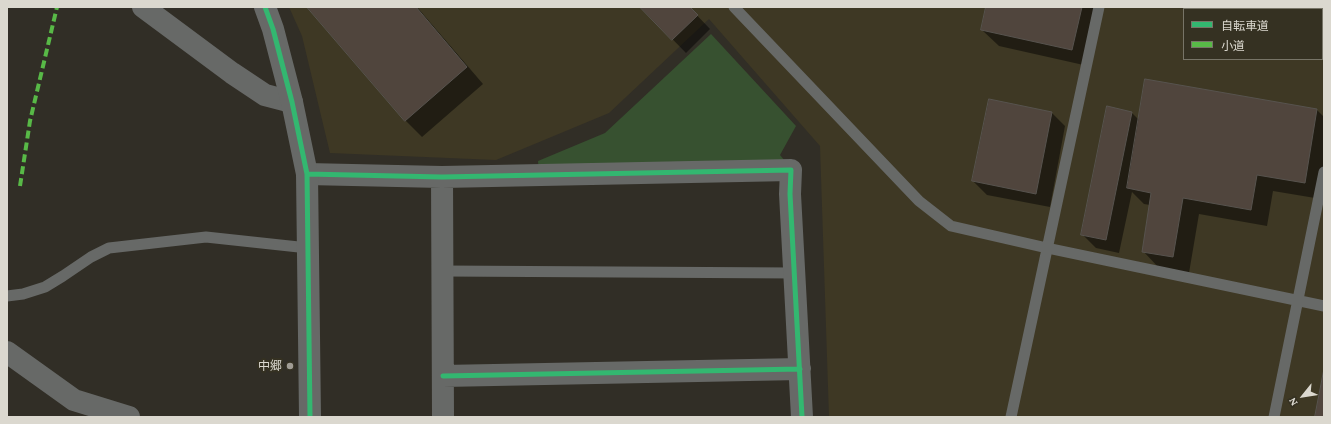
<!DOCTYPE html>
<html>
<head>
<meta charset="utf-8">
<style>
  body { margin:0 }
  #map { position:relative; width:1331px; height:424px; overflow:hidden; background:#312e26; font-family:"Crimson Pro","Noto Sans JP",serif }
  canvas { display:block }
  .frame { position:absolute; inset:0; border:8px solid #dbd8cf; pointer-events:none }
  .legend { position:absolute; left:1183px; top:8px; width:140px; height:52px; box-sizing:border-box; background:#353122; border:1px solid #777467; margin:0; padding:5px 7px; list-style:none; font-size:12px; color:#dbd8cf }
  .legend li { display:flex; align-items:center; gap:8px; height:20px }
  .legend b { width:20px; border:1px solid #777467 }
  .north { position:absolute; left:1283px; top:376px; width:40px; height:40px; -webkit-text-stroke:3px #353122; paint-order:stroke; rotate:240deg; font-size:11px; font-weight:700; line-height:16px; text-align:center; color:#dbd8cf }
  .north::after { content:''; display:block; margin:auto; width:14px; height:18px; background:#dbd8cf; clip-path:polygon(50% 0,100% 100%,50% 72%,0 100%) }
</style>
</head>
<body>
<div id="map">
<canvas width="1331" height="424"></canvas>
<div class="frame"></div>
<ul class="legend">
<li><b style="height:5px;background:#33b770"></b>自転車道</li>
<li><b style="height:5px;background:#58b947"></b>小道</li>
</ul>
<div class="north">N</div>
</div>
<script>
const g = document.querySelector('canvas').getContext('2d');
g.lineJoin = 'round';
function fillPath(path, color) {
  g.fillStyle = color;
  g.fill(path, 'evenodd');
}
function trace(path, color, width, dash) {
  g.strokeStyle = color;
  g.lineWidth = width;
  g.lineCap = dash ? 'butt' : 'round';
  g.setLineDash(dash || []);
  g.stroke(path);
}
function label(font, color, halo, rows, align = 'center') {
  g.font = font + ' "Crimson Pro","Noto Sans JP",serif';
  g.lineWidth = 4;
  g.setLineDash([]);
  g.textBaseline = 'middle';
  g.strokeStyle = halo;
  g.fillStyle = color;
  for (const [text, x, y, turn = 0] of rows) {
    g.save();
    g.translate(x, y);
    g.rotate((+turn || 0) * Math.PI / 180);
    g.textAlign = isNaN(turn) ? turn : align;
    if (halo) g.strokeText(text, 0, 0);
    g.fillText(text, 0, 0);
    g.restore();
  }
}
const built = new Path2D(`
  M289,7H1324V417H829L820,146L709,19L609,113L496,160L330,153L302,36ZM1184,9H1322V59H1184Z`);
const green = new Path2D(`
  M711,34L796,126L780,155L790,167L539,173L538,161L605,133Z`);
const shadow = new Path2D(`
  M308,7H417L483,84L422,137L406,121Z
  M641,7H689L710,29L686,53Z
  M987,7H1101L1088,66L999,46L982,30Z
  M1279,7H1324V51H1322V9H1279Z
  M989,100L1052,113L1065,126L1050,207L987,195L973,181Z
  M1317,110L1324,117V180L1321,199L1273,191L1267,226L1199,214L1189,273L1159,268L1143,251L1150,205L1144,204L1132,192L1119,253L1096,248L1082,234L1131,112L1139,120Z`);
const building = new Path2D(`
  M307,7H416L467,67L405,121Z
  M640,7H690L698,15L672,40Z
  M986,7H1082L1072,50L981,30Z
  M1278,7H1324V38H1322V9H1278Z
  M1145,79L1317,109L1305,183L1257,175L1251,210L1183,198L1173,257L1142,252L1151,193L1127,188Z
  M989,99L1052,112L1036,194L972,181Z
  M1107,106L1132,112L1106,240L1081,235Z
  M1324,369V417H1315Z`);
const service = new Path2D(`
  M734,7L919,201L951,226L1047,248L1324,306
  M443,271L795,273
  M7,296L23,294L45,287L63,276L91,257L109,248L206,237L308,248
  M1011,417L1099,7
  M1274,417L1324,172`);
const minor = new Path2D(`
  M143,7L232,73L265,95L292,102
  M307,174L442,177L791,170L790,194L802,417
  M442,177L443,417
  M7,352L74,400L129,417
  M443,376L800,369`);
const tertiary = new Path2D(`
  M265,7L273,29L292,102L307,174L310,417`);
const quiet = new Path2D(`
  M20,186L30,121L57,7`);
const cycleway = new Path2D(`
  M265,7L273,29L292,102L307,174L310,417
  M307,174L442,177L791,170L790,194L802,417
  M443,376L800,369`);
const markers = [
  [290,366,4,"#a09c94"]
];
const poiNames = [
  ["中郷",282,366]
];
fillPath(built, '#3e3824');
fillPath(green, '#375130');
fillPath(shadow, '#0007');
fillPath(building, '#50453d');
trace(building, '#57534e', 1);
trace(service, '#676967', 11);
trace(minor, '#676967', 22);
trace(tertiary, '#676967', 22);
trace(quiet, '#58b947', 4, [8, 4]);
trace(cycleway, '#33b770', 5);
for (const [x, y, r, color] of markers) {
  const dot = new Path2D();
  dot.arc(x, y, r, 0, 2 * Math.PI);
  g.fillStyle = color;
  g.fill(dot);
  trace(dot, '#353122', 1.5);
}
label('12px', '#dbd8cf', '#353122', poiNames, 'right');
</script>
</body>
</html>
